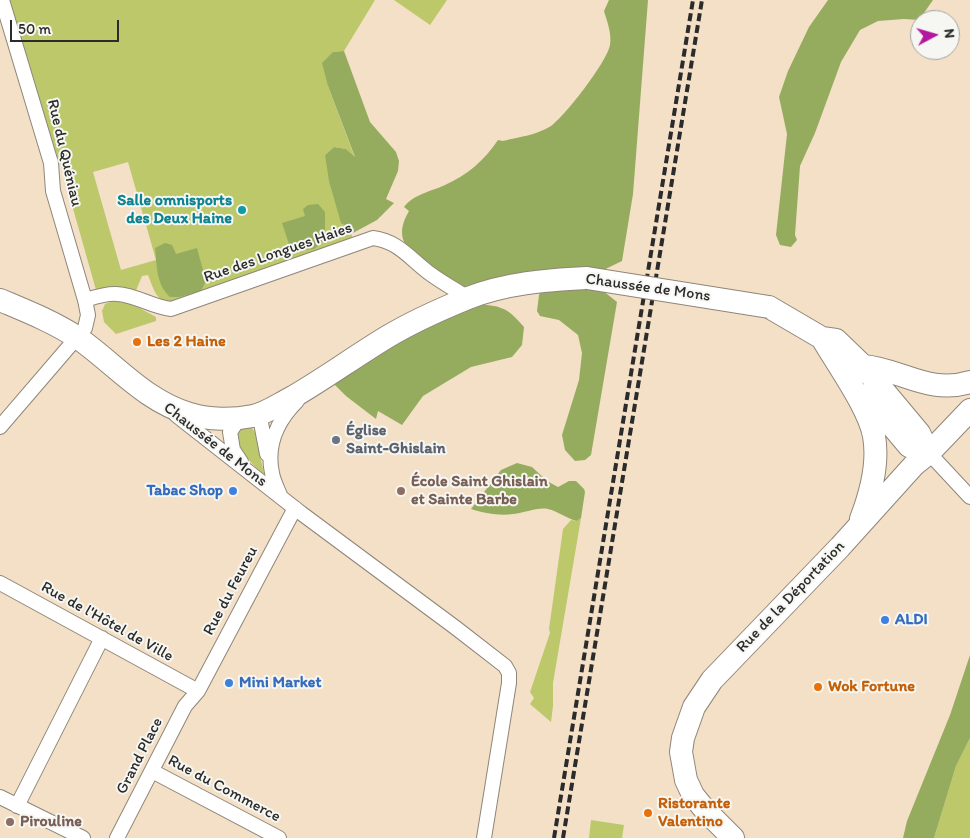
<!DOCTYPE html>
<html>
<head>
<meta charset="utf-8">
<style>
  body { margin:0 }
  #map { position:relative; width:970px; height:838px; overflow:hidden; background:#f3e0c7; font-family:Itim,sans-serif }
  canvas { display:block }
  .north { position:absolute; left:910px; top:10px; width:50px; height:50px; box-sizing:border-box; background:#f6f6f2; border:1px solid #a5a5a2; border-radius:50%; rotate:84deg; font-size:14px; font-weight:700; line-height:20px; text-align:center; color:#2b2b2b }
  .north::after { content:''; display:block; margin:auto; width:18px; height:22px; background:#b5179e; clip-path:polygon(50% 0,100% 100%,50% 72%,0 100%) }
  .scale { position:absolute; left:10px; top:20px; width:109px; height:22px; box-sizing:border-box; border:2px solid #2b2b2b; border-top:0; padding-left:6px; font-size:15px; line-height:18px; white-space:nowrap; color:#2b2b2b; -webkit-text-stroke:4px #f6f6f2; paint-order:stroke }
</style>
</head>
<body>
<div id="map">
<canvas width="970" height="838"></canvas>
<div class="north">N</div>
<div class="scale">50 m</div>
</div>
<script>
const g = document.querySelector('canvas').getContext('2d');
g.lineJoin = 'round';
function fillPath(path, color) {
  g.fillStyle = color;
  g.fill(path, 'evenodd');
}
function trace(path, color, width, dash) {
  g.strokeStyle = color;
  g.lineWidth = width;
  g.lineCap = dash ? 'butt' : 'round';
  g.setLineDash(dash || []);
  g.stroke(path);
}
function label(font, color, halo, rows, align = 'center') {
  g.font = font + ' Itim,sans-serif';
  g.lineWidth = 4;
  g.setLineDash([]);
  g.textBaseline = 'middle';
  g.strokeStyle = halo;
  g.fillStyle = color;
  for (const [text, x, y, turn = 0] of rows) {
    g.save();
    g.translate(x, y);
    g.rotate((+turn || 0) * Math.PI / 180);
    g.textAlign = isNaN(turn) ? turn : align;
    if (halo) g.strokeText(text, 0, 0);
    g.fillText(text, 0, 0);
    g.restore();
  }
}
const green = new Path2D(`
  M2,0H375L344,51L333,52L328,86L355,158L346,149L334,147L325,155L355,245L177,307C155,299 156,295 148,275L142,276L135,293L96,290L59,159L51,163ZM128,162L156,260L121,270L93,172Z
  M394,0H447L430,25Z
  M113,301L132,304L156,317V321L116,334L104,322L102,311L105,304Z
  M250,426L255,432L264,474C251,464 234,447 238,428Z
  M581,518L553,683V706L551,722L530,704L534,698L530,692L550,633L549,629L550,622L563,529L571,520L577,521Z
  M970,738V838H934L956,766Z
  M591,820L624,825L622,838H589Z`);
const forest = new Path2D(`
  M609,0H648L633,194L622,261L587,278L617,302L591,455L585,460L575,461L565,450L562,435L579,380L582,353L578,335L559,320L540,316L537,311L539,295L545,280L468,298L406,246C399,234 402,223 409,211L404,207C414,194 430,192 445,185C467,175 484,161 498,140L503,141C519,137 537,135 551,126C565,116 607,62 610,45C612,34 607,21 604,11Z
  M828,0H933L919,20L904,19L878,21L860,30L841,62L815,133L800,166L795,235L797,240L791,247L780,245L776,235L787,134L779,97L788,71L809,27Z
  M344,51L370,122L396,152L399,161L398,171L386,199L394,203L377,220L351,234L350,228L341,223L329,181L325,155L334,147L346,149L355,157L328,86L322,63L333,52Z
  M318,204L325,212V240L314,249L297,251L289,244L282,223L305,216L303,209L308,205Z
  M165,243L172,245L176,254L197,248L206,281L201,291L179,297H170C156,284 157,266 155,248Z
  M474,304C501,306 506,306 524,327L522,345L512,357L471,367L423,396L402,425L378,411L376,419L346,396L326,376Z
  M517,463L532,467L547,481L558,487L569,481H576L584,489L585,492L581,518L577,521C567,519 558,511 548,509C537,507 525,513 513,514C499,516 484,513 471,509L501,470Z
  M970,655V738L956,766L934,838H903L907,821L950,715Z`);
const street = new Path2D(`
  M85,300C95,297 107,293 117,294C136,295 152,307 171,309L373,238C399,241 412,261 432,275C443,283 456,290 468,298
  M176,415L301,513L456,628L505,666L509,673V683L484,838
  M254,415L261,423L267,454
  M240,417L230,432L233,450L241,462
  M0,427L85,328L88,315L85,300L53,191L51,163L2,0
  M929,453L970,497
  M280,495C277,488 273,480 272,473C266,445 278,420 297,401
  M0,583L198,691
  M152,771L279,838
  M0,797L83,838
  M17,806L102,638
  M117,838L185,706L198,691L295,508`);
const primary = new Path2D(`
  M0,300C26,311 54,322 78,338C114,363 146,402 190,414C209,420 233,420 253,416C267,413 279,404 291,398C324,379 354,357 387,337C412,322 441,309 468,298C507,283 546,280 587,278
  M769,307L822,338L836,340L863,366L919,433L929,453
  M822,338C837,364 869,408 874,436C879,464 871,493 861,519
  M863,366C901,369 929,395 970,382
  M866,395L909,446L929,453
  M733,838L705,810L693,795L686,780L681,752L683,738L694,707L712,680L840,547L914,465L929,453L970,410`);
const rail = new Path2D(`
  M554,838L693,0
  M563,838L702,0`);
const primaryBridge = new Path2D(`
  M587,278L769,307`);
const markers = [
  [242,210,5,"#0f9aa8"],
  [137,342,5,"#e8710a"],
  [336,440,5,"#6b7280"],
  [233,491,5,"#3f7fe0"],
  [401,491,5,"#8d6e63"],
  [885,620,5,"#3f7fe0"],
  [229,683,5,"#3f7fe0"],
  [818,687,5,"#e8710a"],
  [648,813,5,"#e8710a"],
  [10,822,5,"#8d6e63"]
];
const streetNames = [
  ["Rue du Quéniau",64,153,77],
  ["Rue des Longues Haies",278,253,-19],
  ["Chaussée de Mons",648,288,8],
  ["Chaussée de Mons",215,445,38],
  ["Rue du Feureu",231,591,-62],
  ["Rue de la Déportation",791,597,-46],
  ["Rue de l'Hôtel de Ville",107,622,29],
  ["Grand Place",140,756,-63],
  ["Rue du Commerce",224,789,28]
];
const cultureNames = [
  ["Salle omnisports",232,201],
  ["des Deux Haine",232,219]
];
const foodNames = [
  ["Les 2 Haine",147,342],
  ["Wok Fortune",828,687],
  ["Ristorante",658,804],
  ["Valentino",658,822]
];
const worshipNames = [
  ["Église",346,431],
  ["Saint-Ghislain",346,449]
];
const educationNames = [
  ["École Saint Ghislain",411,482],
  ["et Sainte Barbe",411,500],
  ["Pirouline",20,822]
];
const shopNames = [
  ["Tabac Shop",223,491,"right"],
  ["ALDI",895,620],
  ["Mini Market",239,683]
];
fillPath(green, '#bcc86a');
fillPath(forest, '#95ac5e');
trace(street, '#8f8679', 16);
trace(primary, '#8f8679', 24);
trace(street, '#fff', 14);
trace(primary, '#fff', 22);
trace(rail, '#2b2b2b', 4, [8, 4]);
trace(primaryBridge, '#8f8679', 24, []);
trace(primaryBridge, '#fff', 22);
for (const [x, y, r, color] of markers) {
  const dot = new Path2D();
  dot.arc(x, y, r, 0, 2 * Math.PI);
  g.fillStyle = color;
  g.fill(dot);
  trace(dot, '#f6f6f2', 2);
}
label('16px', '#2b2b2b', '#f6f6f2', streetNames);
label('bold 16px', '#0d838f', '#f6f6f2', cultureNames, 'right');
label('bold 16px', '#c56008', '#f6f6f2', foodNames, 'left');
label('bold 16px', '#5b616d', '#f6f6f2', worshipNames, 'left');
label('bold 16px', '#785e54', '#f6f6f2', educationNames, 'left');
label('bold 16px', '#366cbe', '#f6f6f2', shopNames, 'left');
</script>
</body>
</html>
